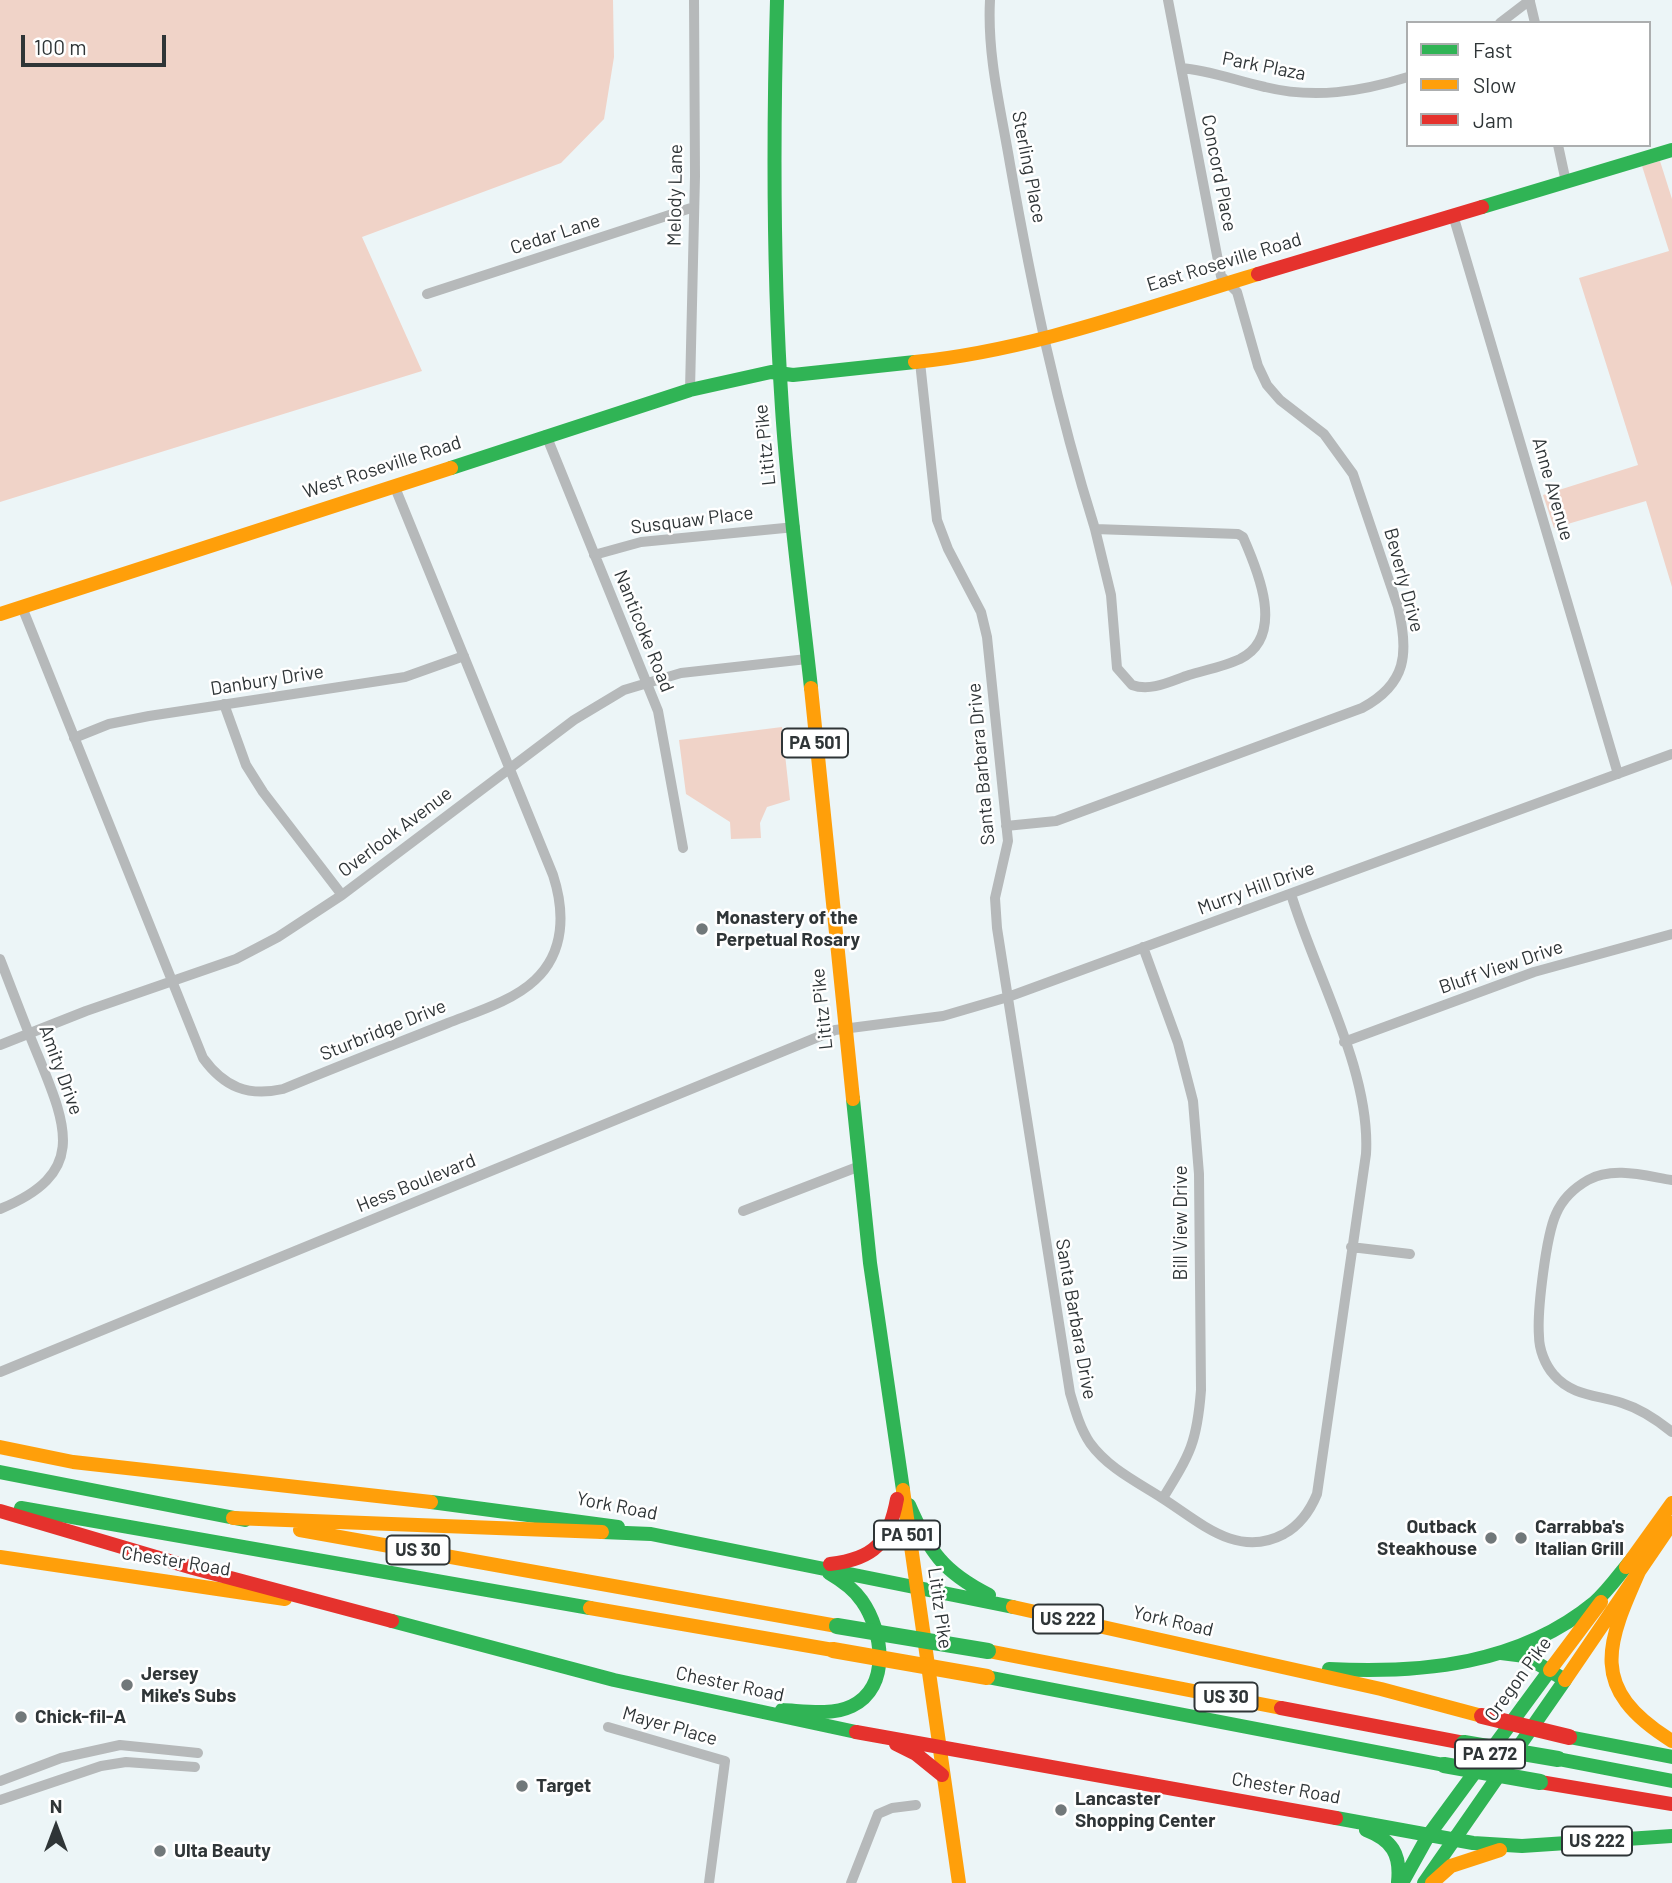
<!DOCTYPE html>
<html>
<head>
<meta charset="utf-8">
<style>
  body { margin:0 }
  #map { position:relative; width:1672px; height:1883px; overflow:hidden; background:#ecf5f7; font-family:Barlow,sans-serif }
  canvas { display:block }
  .legend { position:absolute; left:1406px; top:21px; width:245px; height:126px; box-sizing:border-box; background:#fff; border:2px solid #acaeaf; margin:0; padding:9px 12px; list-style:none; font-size:21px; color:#2f3537 }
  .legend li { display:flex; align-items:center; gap:14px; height:35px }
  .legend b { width:35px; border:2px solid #acaeaf }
  .north { position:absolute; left:21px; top:1792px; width:70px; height:70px; -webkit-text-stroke:5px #fff; paint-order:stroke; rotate:0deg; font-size:19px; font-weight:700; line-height:28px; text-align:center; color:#2f3537 }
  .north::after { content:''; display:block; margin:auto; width:24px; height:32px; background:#2f3537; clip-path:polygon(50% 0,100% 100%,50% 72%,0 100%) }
  .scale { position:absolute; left:21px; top:35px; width:145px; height:32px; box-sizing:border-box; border:4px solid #2f3537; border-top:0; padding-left:9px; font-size:21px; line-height:24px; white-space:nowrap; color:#2f3537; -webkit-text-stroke:5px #fff; paint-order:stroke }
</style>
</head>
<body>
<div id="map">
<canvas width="1672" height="1883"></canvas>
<ul class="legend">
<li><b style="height:9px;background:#30b455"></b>Fast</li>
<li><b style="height:9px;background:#ff9f0a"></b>Slow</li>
<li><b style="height:9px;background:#e5322d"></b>Jam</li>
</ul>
<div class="north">N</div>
<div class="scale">100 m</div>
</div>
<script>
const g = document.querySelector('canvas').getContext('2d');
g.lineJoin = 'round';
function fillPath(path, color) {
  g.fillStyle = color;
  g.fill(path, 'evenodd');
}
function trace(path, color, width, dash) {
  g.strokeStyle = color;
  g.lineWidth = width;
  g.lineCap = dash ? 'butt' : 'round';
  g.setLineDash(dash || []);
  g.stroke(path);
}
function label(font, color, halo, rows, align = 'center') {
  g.font = font + ' Barlow,sans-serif';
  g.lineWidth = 5;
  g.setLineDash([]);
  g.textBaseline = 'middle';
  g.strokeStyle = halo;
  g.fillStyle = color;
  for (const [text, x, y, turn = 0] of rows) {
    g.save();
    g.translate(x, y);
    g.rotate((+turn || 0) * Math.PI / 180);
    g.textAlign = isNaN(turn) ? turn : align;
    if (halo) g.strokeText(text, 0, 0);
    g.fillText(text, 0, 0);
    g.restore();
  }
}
const green = new Path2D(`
  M0,0H613L614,57L604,119L561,163L362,237L422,371L0,502Z
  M1660,161L1672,199V587L1646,501L1554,528L1543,495L1638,465L1579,278L1669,251L1642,166Z
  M782,727L790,800L767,807L760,823L761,838L731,839L730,822L686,794L679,740Z`);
const street = new Path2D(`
  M990,0C987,56 1001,110 1010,164C1032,289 1057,408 1095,529
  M1530,2L1535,23
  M1500,23L1530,0
  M1181,68C1209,70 1237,81 1265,87C1314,99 1360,92 1408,77
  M1558,145L1566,182
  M1453,215L1618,774
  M427,294L694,207
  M920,362L937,520L948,549L981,612L987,637L1008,841L995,898L997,928L1070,1393C1075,1410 1080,1428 1090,1443C1108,1468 1137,1482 1162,1498C1200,1522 1237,1559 1284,1534C1300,1525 1310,1511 1317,1494L1366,1154C1371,1071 1315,974 1291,894
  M690,390L695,176L694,0
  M546,435L658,711L683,848
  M1095,529L1238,534L1243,537C1258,571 1286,636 1240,659C1225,666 1206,670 1189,675C1171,681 1151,692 1132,685L1117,668L1111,595Z
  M594,555L641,542L795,527
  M22,607L203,1058C224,1087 248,1097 283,1089C338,1066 393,1045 448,1023C476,1012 513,1001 535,980C565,952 565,912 553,875L394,485
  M224,704L246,765L263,792L342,895
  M74,738L109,724L149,716L405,677L464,656
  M1006,826L1056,821L1362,708C1407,684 1409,653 1398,607L1353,474L1324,434L1280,400L1267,385L1258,366L1237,292L1221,276L1168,0
  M1143,947L1178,1043L1193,1101L1199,1174L1201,1390C1197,1443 1190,1454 1163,1498
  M0,959C13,992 25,1025 39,1058C68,1129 86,1174 0,1209
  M1344,1042L1534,972L1672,934
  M0,1045L86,1011L236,959L278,937L342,895L574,720L624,690L681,673L807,659
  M1672,1180C1646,1176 1613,1166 1588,1180C1574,1188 1562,1200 1556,1214C1546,1236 1537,1311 1539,1336C1539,1349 1545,1365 1554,1375C1572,1396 1598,1395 1622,1403C1641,1409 1656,1419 1672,1432
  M743,1211L860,1166
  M1351,1247L1410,1254
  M0,1372L835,1030L943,1016L1008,997L1672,754
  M608,1727L725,1761L709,1883
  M0,1781L61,1758L120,1745L198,1753
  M0,1800L101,1766L126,1762L195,1767
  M851,1883L878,1814L892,1808L916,1805`);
const fast = new Path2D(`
  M777,0C773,136 773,273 782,408C788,502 801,595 811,688
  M1482,207L1672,150
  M451,468L690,390L771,372L793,375L915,362
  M853,1099L870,1263L903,1490
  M0,1472L245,1520
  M431,1502L618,1527
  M909,1505C929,1551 943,1572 989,1595
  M21,1508L590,1608
  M602,1532L651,1534L1013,1607
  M392,1621L614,1680L856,1732
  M1329,1669C1422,1674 1520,1664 1594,1603C1609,1590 1620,1573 1633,1558
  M987,1677L1444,1765
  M782,1710C804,1711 831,1716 852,1706C891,1687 883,1631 862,1601C854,1589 841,1580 829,1573
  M1569,1737L1672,1757
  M1558,1759L1672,1781
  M1336,1818L1473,1843L1522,1846L1672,1836
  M1366,1830C1392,1840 1401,1854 1398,1882
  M1402,1883L1428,1836L1550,1670
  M1424,1883L1565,1680L1525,1656L1501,1653`);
const slow = new Path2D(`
  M915,362C1033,350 1145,308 1258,274
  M0,614L451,468
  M811,688L853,1099
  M0,1447L73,1462L431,1502
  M903,1490L959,1883
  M233,1518L602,1532
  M300,1530L837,1626
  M0,1557L285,1599
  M1642,1565C1606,1645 1587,1688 1672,1741
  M1626,1567L1672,1503
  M1013,1607L1381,1689L1482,1716
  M590,1608L833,1650
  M988,1651L1281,1708
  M1550,1670L1601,1602
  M1565,1680L1672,1523
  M1432,1883L1451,1866L1500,1850`);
const jam = new Path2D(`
  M1258,274L1482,207
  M0,1511L193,1568L392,1621
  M830,1564C875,1559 889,1542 897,1499
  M1281,1708L1464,1743
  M856,1732L1336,1818
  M896,1744L916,1754L942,1775
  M1540,1782L1672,1804`);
const fastBridge = new Path2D(`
  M837,1626L988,1651
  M1464,1743L1558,1759
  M1444,1765L1540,1782`);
const slowBridge = new Path2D(`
  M833,1650L987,1677`);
const jamBridge = new Path2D(`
  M1482,1716L1569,1737`);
const markers = [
  [702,929,7,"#71787a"],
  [1491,1538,7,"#71787a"],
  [1521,1538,7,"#71787a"],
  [127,1685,7,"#71787a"],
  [21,1717,7,"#71787a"],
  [522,1786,7,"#71787a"],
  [1061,1810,7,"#71787a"],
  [160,1851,7,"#71787a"]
];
const shields = [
  [815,743,66],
  [907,1535,66],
  [418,1550,63],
  [1068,1619,70],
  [1226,1697,63],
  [1490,1754,70],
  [1597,1841,70]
];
const shieldNames = [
  ["PA 501",815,743],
  ["PA 501",907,1535],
  ["US 30",418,1550],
  ["US 222",1068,1619],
  ["US 30",1226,1697],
  ["PA 272",1490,1754],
  ["US 222",1597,1841]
];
const streetNames = [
  ["Park Plaza",1264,66,11],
  ["Sterling Place",1029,167,79],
  ["Concord Place",1219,173,79],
  ["Melody Lane",675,195,-89],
  ["Cedar Lane",555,234,-18],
  ["East Roseville Road",1224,262,-17],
  ["Lititz Pike",765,445,-96],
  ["West Roseville Road",382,467,-18],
  ["Anne Avenue",1553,489,74],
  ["Susquaw Place",692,520,-7],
  ["Beverly Drive",1404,580,75],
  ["Nanticoke Road",644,631,68],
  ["Danbury Drive",267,680,-9],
  ["Santa Barbara Drive",981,764,-95],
  ["Overlook Avenue",395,832,-37],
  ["Murry Hill Drive",1256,888,-20],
  ["Bluff View Drive",1501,967,-19],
  ["Lititz Pike",822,1009,-96],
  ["Sturbridge Drive",383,1030,-22],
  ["Amity Drive",61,1070,70],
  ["Hess Boulevard",416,1183,-22],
  ["Bill View Drive",1181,1223,-90],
  ["Santa Barbara Drive",1076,1319,80],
  ["York Road",617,1506,11],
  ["Chester Road",176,1561,9],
  ["Lititz Pike",940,1608,82],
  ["York Road",1173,1621,13],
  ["Oregon Pike",1518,1679,-54],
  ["Chester Road",730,1684,12],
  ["Mayer Place",670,1726,16],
  ["Chester Road",1286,1788,10]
];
const poiNames = [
  ["Monastery of the",716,918],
  ["Perpetual Rosary",716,940],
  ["Outback",1477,1527,"right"],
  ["Steakhouse",1477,1549,"right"],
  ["Carrabba's",1535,1527],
  ["Italian Grill",1535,1549],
  ["Jersey",141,1674],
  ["Mike's Subs",141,1696],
  ["Chick-fil-A",35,1717],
  ["Target",536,1786],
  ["Lancaster",1075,1799],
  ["Shopping Center",1075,1821],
  ["Ulta Beauty",174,1851]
];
fillPath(green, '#f0d3c8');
trace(street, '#b6b9ba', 10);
trace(fast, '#30b455', 14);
trace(slow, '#ff9f0a', 14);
trace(jam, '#e5322d', 14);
trace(fastBridge, '#30b455', 16);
trace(slowBridge, '#ff9f0a', 16);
trace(jamBridge, '#e5322d', 16);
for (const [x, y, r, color] of markers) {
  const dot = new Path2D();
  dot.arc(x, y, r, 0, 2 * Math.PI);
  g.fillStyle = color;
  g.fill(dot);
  trace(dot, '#fff', 2.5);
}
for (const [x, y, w] of shields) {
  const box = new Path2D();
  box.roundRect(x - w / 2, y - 14.5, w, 29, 5);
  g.fillStyle = '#fff';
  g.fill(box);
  trace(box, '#2f3537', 2);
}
label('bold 18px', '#2f3537', null, shieldNames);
label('19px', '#2f3537', '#fff', streetNames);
label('bold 19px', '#2f3537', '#fff', poiNames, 'left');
</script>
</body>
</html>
